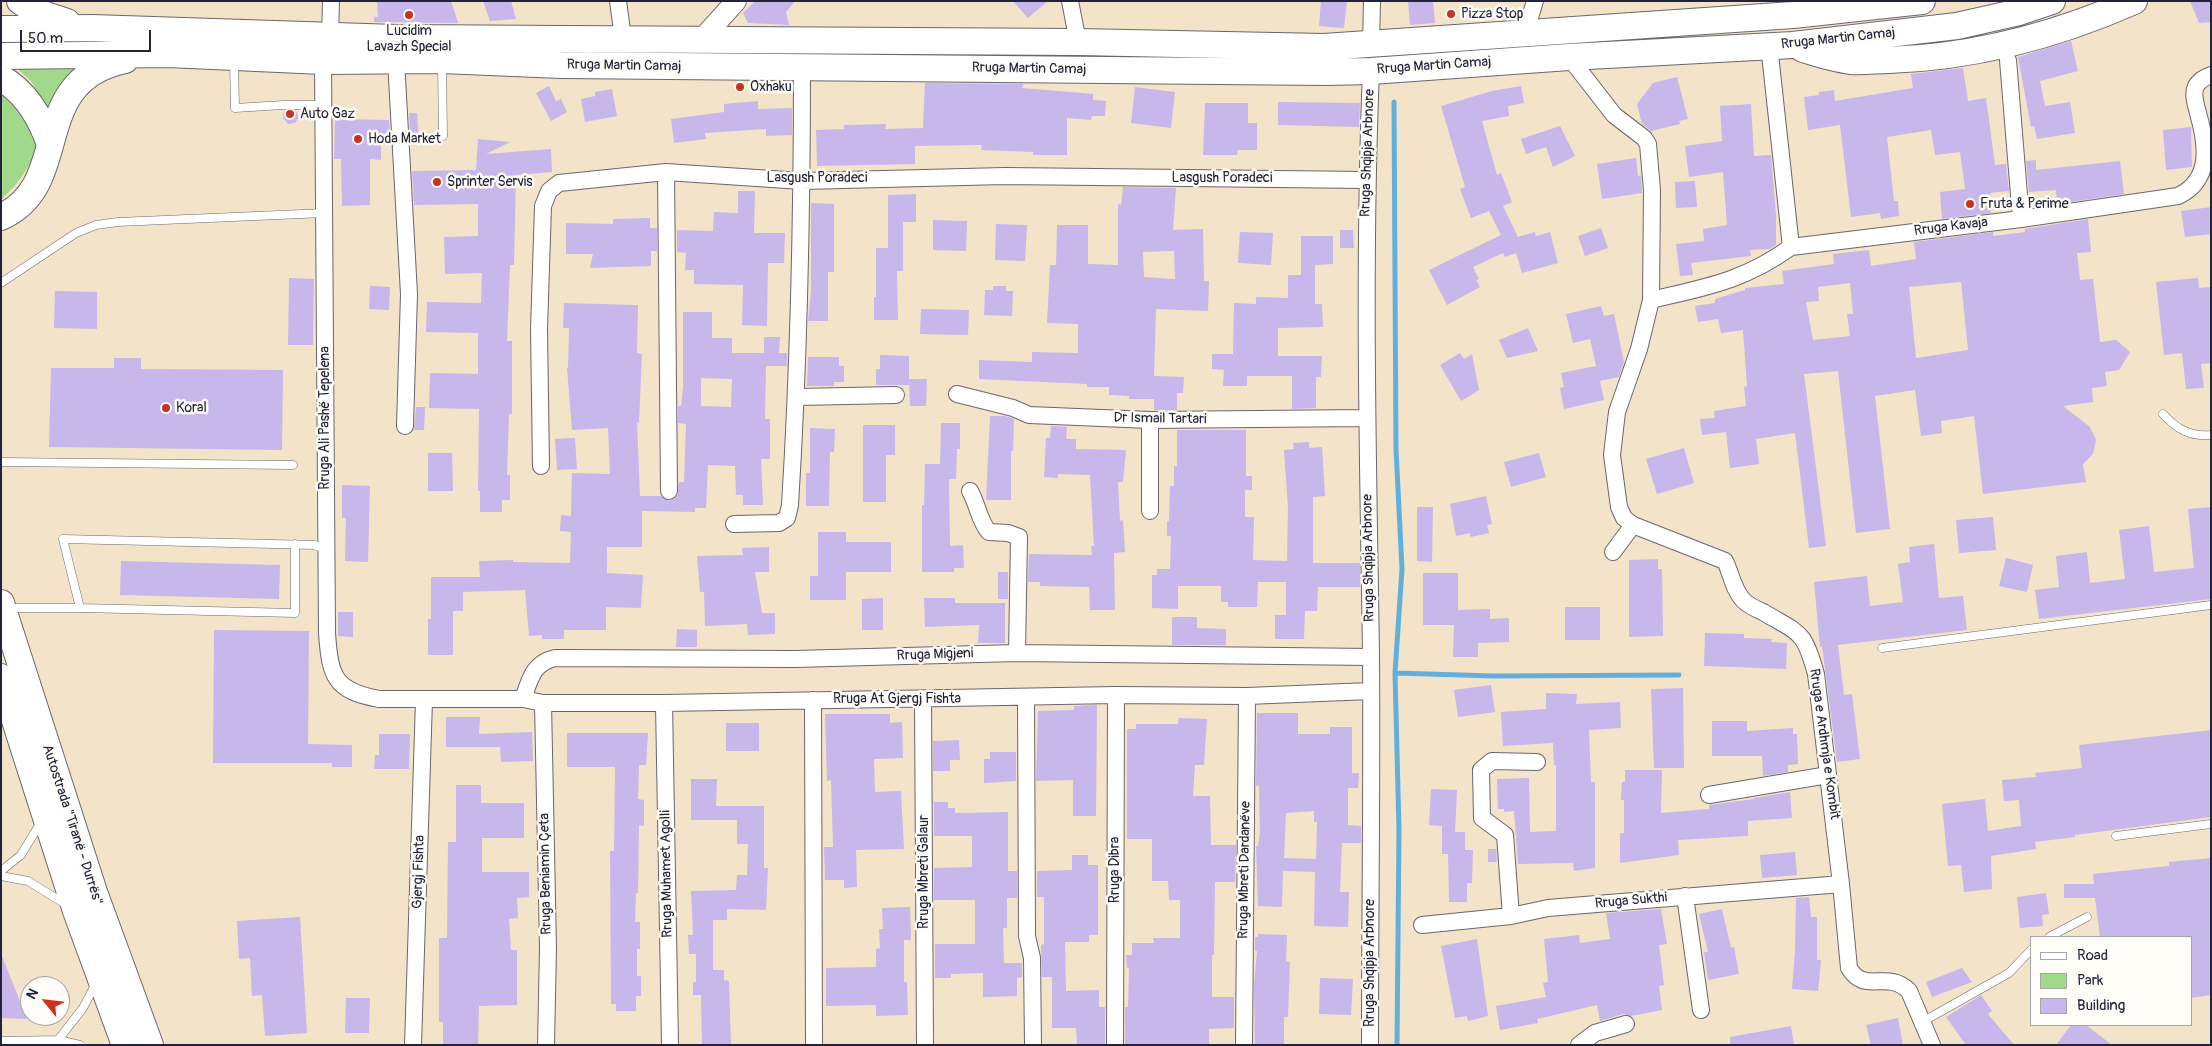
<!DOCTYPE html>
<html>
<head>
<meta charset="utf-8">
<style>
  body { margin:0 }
  #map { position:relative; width:2212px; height:1046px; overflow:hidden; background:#f3e3c8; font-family:Pangolin,sans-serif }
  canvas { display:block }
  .frame { position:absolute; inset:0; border:2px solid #22223b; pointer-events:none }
  .legend { position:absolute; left:2030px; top:936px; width:162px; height:90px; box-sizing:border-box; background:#fdfcf7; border:1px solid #a5a5ac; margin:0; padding:6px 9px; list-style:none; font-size:15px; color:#22223b }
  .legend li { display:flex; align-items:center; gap:10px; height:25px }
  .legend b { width:25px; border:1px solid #a5a5ac }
  .north { position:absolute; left:20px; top:976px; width:50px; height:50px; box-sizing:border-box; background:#fdfcf7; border:1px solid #a5a5ac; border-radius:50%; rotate:299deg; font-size:14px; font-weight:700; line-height:20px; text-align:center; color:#22223b }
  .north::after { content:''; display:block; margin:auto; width:18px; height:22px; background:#c8321e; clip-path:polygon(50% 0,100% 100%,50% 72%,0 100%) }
  .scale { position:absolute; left:20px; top:30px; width:131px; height:22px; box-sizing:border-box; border:2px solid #22223b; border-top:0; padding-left:6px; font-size:15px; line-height:18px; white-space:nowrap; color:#22223b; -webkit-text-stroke:4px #fdfcf7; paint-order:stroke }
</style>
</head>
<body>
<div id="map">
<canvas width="2212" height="1046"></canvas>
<div class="frame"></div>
<ul class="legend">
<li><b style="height:6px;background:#fff"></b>Road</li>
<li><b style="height:14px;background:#a1d88a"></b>Park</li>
<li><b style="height:14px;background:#c7b7eb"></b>Building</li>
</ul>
<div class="north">N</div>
<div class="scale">50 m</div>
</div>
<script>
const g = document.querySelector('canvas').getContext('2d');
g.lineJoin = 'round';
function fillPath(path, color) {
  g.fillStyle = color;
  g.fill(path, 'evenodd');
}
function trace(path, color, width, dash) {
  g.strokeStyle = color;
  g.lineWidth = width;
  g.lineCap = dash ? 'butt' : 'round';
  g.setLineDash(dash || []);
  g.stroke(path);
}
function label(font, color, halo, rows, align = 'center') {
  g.font = font + ' Pangolin,sans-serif';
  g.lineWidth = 5;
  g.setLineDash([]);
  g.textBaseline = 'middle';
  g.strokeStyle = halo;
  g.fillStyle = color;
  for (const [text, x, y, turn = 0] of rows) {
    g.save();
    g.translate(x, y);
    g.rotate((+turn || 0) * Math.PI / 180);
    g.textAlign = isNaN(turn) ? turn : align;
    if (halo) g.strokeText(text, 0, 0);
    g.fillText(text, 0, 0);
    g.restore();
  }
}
const green = new Path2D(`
  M80,66C63,75 56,93 48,110L31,81L16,68Z
  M1,74C12,91 26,110 34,128C43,152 19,185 1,199Z`);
const stream = new Path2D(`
  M1394,102L1396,449L1402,569L1395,673L1399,830L1397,1045
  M1395,673L1493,676L1679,675`);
const building = new Path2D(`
  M377,1H451L458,23L374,22V17H378Z
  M483,1H511L516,19L490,21Z
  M755,1H795L786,12L789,25L748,23L743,13Z
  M1013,1H1048L1028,18Z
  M1321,1H1347L1344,28L1319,26Z
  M1408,1H1433L1435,23L1410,25Z
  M2190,1H2211V22L2199,23Z
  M2071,41L2078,71L2040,81L2045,106L2070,102L2075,133L2037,139L2034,126L2031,127L2018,57Z
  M1963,68L1968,101L1986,98L1995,165L2006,164L2009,191L1990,193L1991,213L1942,219L1940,192L1965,189L1960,152L1935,155L1931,130L1887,137L1894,201H1898L1899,216L1881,219L1880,213L1851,217L1840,125L1808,130L1804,97L1819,95V92L1834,90L1835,101L1913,88L1911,74Z
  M1677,77L1688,119L1679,121L1680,124L1651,131L1642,124L1637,104L1653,83Z
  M925,83L1023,84L1022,88L1093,94V100L1106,101L1105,116H1092L1091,120L1067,118V155H1033V152L981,150L982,145L915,146V164L817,166L816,130L844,129V125L886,124L885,129L923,128Z
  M549,86L556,101L561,99L567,112L551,121L536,93Z
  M1521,86L1524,103L1508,106L1509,116L1482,121L1497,175L1501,173L1512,202L1503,206L1518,237L1535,232L1536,236L1550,232L1558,263L1522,273L1516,253L1505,257L1503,253L1473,267L1479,279L1476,280L1480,287L1447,305L1429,270L1501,235L1489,211L1471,218L1460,189L1465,187L1441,106L1492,91Z
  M1135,87L1175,92L1171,128L1131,123Z
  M612,89L617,116L585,122L581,99L595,96V92Z
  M758,101V109L792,108V135L766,136V129L705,133L706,139L674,143L671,119L724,112V104Z
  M1278,102L1360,103L1359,127L1278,125Z
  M1205,103H1248V123H1257V150H1238L1237,155H1203Z
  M1751,104L1754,156L1771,155L1776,215V245L1770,249L1750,250L1751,256L1691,263L1693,275L1680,276L1676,244L1704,241L1703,229L1727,225L1723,172L1689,177L1685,146L1722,141L1720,106Z
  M284,111H296L299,117L295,123L288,124L283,118Z
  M409,113H417L419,143H411Z
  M335,119L389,120L391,144L381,145V160L370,159V205L342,206L341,159H334Z
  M1560,126L1575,156L1553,167L1546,147L1526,154L1521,139Z
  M2191,127L2192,167L2166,170L2163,130Z
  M478,139L510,142L486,154L551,149L552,172L516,175L514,265H510L507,341H512V414H509L507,475H510V500H502V512H480V491H478L479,409L429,408L430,373L478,374V333L426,332L427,302L481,303L482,273L445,274L444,237L478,236V204L414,205L412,171L476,170Z
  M1636,158L1638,176L1641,175L1642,193L1602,199L1597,164Z
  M2036,160V170L2120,161L2124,194L2057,204L2056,190L2029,192L2026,161Z
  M1695,181L1697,207L1676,208L1675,182Z
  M1123,187L1176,188L1173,230L1203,229L1204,281H1209L1208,311L1156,309L1154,376L1184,377L1183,393H1177V410H1154V399H1129V396L1109,395V387H1087V384L979,379V360L1032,362V352L1078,353V324L1047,323L1050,265H1056L1057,225H1088V264L1118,265V204L1121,205ZM1174,251L1175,279L1144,277L1143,252Z
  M738,191H755L754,233H785L784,263H768L767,326L742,325L743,285L694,284V270H685L686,253L677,252V230L713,231L714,212L738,213Z
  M916,194V222H903V271H897L898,320H874V297H876V248H888V195Z
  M811,203L834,204V272H828V321H808L811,292Z
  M2211,207V234L2185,237L2181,211Z
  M650,218V228H657V251H651V266L590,268L593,254H566V223L613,224V219Z
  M2088,219L2091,252L2077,253L2080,280L2093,279L2100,342L2116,340L2130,352L2119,370L2105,372L2107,386L2092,388L2093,402L2063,406L2090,427L2096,440L2093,454L2083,464L2086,482L1983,494L1974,416L1941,421L1942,433L1921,436L1915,390L1875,396L1890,529L1856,533L1838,371L1804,374L1826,546L1809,548L1795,433L1756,439L1759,464L1730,468L1726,432L1702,435L1700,419L1715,418L1714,411L1746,406L1744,387L1747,386L1743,330L1721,333L1718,319L1698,322L1695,306L1715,303V299L1745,290V288L1784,284L1782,271L1834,264L1833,254L1869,250L1871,266L1916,259L1914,242L1993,232V236L2025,232V229ZM1961,282L1968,350L1916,358L1909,287ZM1850,283L1853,314H1847L1850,336L1813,340L1806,302L1819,301L1818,287Z
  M933,220L967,221L966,251L933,250Z
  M996,224L1027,225L1025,261L995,260Z
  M1601,228L1608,248L1585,256L1578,236Z
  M1340,230H1353L1354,248H1340Z
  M1240,232L1273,233L1271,265L1238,263Z
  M1301,236H1333V264L1315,265V304H1322L1323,327L1278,328V356H1322L1321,377H1316V408L1292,409V376H1247V386H1223L1224,370L1212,369V354H1233L1234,303L1256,304V297L1288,298V275H1301Z
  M289,278L314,279L313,345H288Z
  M2198,278L2199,288L2211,287V363L2201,364L2204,388L2186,389L2182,353L2164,355L2156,282Z
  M370,286L390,287L389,310L369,309Z
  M993,286H1006V291H1013L1012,316L984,315L985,290H993Z
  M55,291L97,292V329L54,328Z
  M564,303L638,305L637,353L642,354L639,423L637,422L640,496H661L669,501L677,496L679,482H684L686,424L678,423V406H681L683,387V312H712V338H732V353H764V337H780L779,353H787V366H766L765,419H770V459H761L763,505H743V495H736L735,466L708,465L706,508H695V512L642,511V547H607V573L643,575L641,608L606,607V630H564V639H542V635L529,636L525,590L463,592V611H453V655H428V619H431V577H480L479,561L513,560V562L570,563L571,532L560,531L561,515L571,516L572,473L610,474L608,428L572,430L567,368H568L569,328H563ZM701,378L732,379L731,407L701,406Z
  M1601,306L1604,316L1614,314L1624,362L1619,377L1600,381L1604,400L1564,409L1560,388L1564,387L1561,373L1596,366L1590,339L1573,343L1566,314Z
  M921,309L969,310L968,335L920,334Z
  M1528,328L1538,351L1507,358L1499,340Z
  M1460,353L1464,359L1472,354L1479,390L1461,401L1440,365Z
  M880,355L909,356V385H876V369H880Z
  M808,357H839V366H844V382H834V386H807Z
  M114,358H141V369L283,370L282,450L49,447L51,368H114Z
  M909,379H927L926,406H910Z
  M416,407H425L424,430H414Z
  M990,416H1005L1014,419L1013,451H1011V500H986Z
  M941,423H960V449H957L956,479H949L950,546L963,545L964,568H954V572H922V505H924L925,464H940Z
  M863,425H895V455H886V502H863Z
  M1051,426L1067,427L1066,439H1076V449L1126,450L1123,482H1118L1120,521L1123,520L1125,552L1114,553L1115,610H1090L1089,587L1040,586V582H1028L1029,554L1092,555L1091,546H1094L1090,475L1058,474V478L1044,477L1046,438H1050Z
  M810,428L835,429L834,452H830L829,506H806V473H810Z
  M1177,430H1246V476H1252V490H1245V517H1254L1253,560L1287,561L1288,508L1284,450L1294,449L1293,443L1309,442V448L1322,447L1325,496L1313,497V563H1360V587H1318L1317,611H1305L1304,639H1275V615H1286V582H1258L1257,607H1228V602H1221V586H1178V609L1152,608V575H1157V569H1170L1171,536H1167V521H1169L1170,486H1174V466H1177Z
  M575,438L577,469L557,470L555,439Z
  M1684,448L1694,483L1657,494L1646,459Z
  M428,453H452L453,491H428Z
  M1539,453L1546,477L1511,487L1504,462Z
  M342,485L370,486L368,562L345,561L346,518H342Z
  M1486,496L1492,524L1487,525L1489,533L1471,537L1470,533L1456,536L1450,504Z
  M1417,507H1433L1432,562L1417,561Z
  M2211,507V599L2039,619L2035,590L2059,587L2056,556L2087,552L2090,583L2125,579L2119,530L2149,526L2154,572L2194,568L2188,509Z
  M1993,517L1996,550L1959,553L1956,520Z
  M818,532H846V542H891V572H846V600H810V576H818Z
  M1934,544L1939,598L1963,596L1967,630L1838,645L1844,695L1852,694L1860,759L1837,762L1822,646L1820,647L1814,582L1867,576L1870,606L1903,602L1898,564L1910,562L1909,547Z
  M769,547V572H755L762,613H775V634L748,635L747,624L705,626L704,592H700L697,556L743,555L742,548Z
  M2006,558L2033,565L2027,592L1999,586Z
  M1658,559V569H1662L1663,636L1629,637V560Z
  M121,561L280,565L279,599L120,595Z
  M998,572H1008V599H998Z
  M1423,573H1458V610L1490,609V619L1509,618V642L1478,643V657H1453L1454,625H1423Z
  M883,598V630H862V599Z
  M924,598H955V603H1005V643H978L979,625L925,627Z
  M1565,607H1600V640H1565Z
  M338,612H353V637L338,636Z
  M1172,617H1197V628L1226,629V645H1172Z
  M677,629L697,630V647H676Z
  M214,630L309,631L308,744L352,745V767H332V763H213Z
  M1705,633L1744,634V638L1772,639L1771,642L1787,643L1786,669L1704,666Z
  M1491,685L1495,712L1458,717L1454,690Z
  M1683,688L1684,768H1654L1651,689Z
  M1546,693L1577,694L1576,704L1620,702L1621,728L1589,730L1591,782H1595V868L1574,871L1573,863L1518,864L1514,811L1504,812V809H1498L1497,779L1529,778L1530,832L1556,831V765H1554L1553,743L1503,746L1501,712L1546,709Z
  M1097,705L1096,816H1073V780L1036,781L1038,711L1074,710V706Z
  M1257,713H1298V734H1330V727H1352V773H1359L1358,788H1348V825L1361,826V843H1342L1340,892H1349L1348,927L1314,926L1315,872L1283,871L1282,907L1258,906L1256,846H1258L1260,833L1259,786H1256ZM1314,811V822H1317L1316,859L1284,858L1286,813Z
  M825,714H890V723L902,722L903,758L874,759L875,792L901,791L904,849L856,850L857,887L844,888V880H825L824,847H833L831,780L827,781Z
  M446,717H480L479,734L532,732L533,761L501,762L500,747H446Z
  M1179,718L1207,719L1204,765H1195L1193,796H1210L1211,845H1236L1235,882H1215L1214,955H1212V997H1234V1028L1209,1029V1045H1125V1007H1128L1129,968H1127L1126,955H1132V943H1154L1153,938H1180V900H1169L1168,881H1152V839H1127V729H1136V724H1178Z
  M1712,721H1747V731L1793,728V734H1797L1798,764L1788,765V772L1763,776L1762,756H1712Z
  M726,723H759V751H726Z
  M2211,730V817L2075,835V837L2035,842L2036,849L1991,856L1992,889L1964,892L1961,865L1948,866L1942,804L1985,799L1988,831L2021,826L2019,800L2004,801L2002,780L2036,777L2035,773L2082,768L2079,745Z
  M567,733H648L646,765H639L638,799L644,800V826L639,825L638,893H636L635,922H640V949H637V976H641V996H636V1011H616V1004H611L610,851H614L615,767H567Z
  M379,734H410L409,769H374L375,755H379Z
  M959,740L960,760H950V771H933V741Z
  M990,752H1016V781L984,783V759H990Z
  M1625,770H1662L1661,813L1709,809V805L1754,799V798L1790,792L1792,818L1748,821V836L1678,840L1679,855L1620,863V833H1624V800H1621L1622,782H1625Z
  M691,779H717L716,806H764V868H768L766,910L727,909V920H713V970H724V980L729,981L731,1045H702L701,995H693V982H696V954H689L688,935H693L691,891L736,890L737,875H747L748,844H737V820H691Z
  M456,785H481V803H524V838H482V872H529V897L517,898L518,918L509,919L511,950H517V1005L479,1006L478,1045H443V1022H439V938H447L448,842H456Z
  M1431,789L1457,790L1455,832H1465V850H1473L1472,883H1467V902H1449L1448,854H1442V826L1429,825Z
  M934,802H948V808H955V813L1008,812V871H1017V898H1007V928H1003L1004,963H1022V977L1017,978V996L983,997V973L951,974V978H935V944H975V900H934V868L972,867V836H934Z
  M1488,849H1496L1497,862H1488Z
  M1795,852L1797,875L1762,878L1760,855Z
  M1072,855H1088V865H1098V935H1089V942H1065L1066,991L1099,990V1007H1105V1045H1077L1076,1028H1052V977H1042L1041,945L1044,944V897H1037V871L1072,870Z
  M2211,858V995L2191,998V937H2100L2095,898H2064V884H2094L2093,874L2169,866V862Z
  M2046,893L2049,914L2042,915L2043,926L2020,928L2017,897Z
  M1809,897L1811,917H1817V960H1821L1818,991L1792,989L1795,951L1796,898Z
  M910,907L911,940H904V982H907L908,1015L876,1016V1005L826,1006V968L876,967V949L880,948L879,929H883L882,908Z
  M1661,909L1667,944L1659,945L1664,985L1659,986L1662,1010L1631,1016L1623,1014L1600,1021L1597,1005L1537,1019L1538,1023L1500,1030L1496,1006L1546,997L1543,983L1548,982L1544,939L1579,935L1580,943L1610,939L1606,913Z
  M1722,909L1731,948L1734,947L1739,974L1708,980L1704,952H1708L1699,914Z
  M300,917L307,1033L265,1036L262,995L252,996L250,958L239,959L237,921Z
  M1258,934L1287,935L1286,961L1290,962L1289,988L1288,1017H1284V1045H1255L1254,986L1257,951H1255V937H1258Z
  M1477,939L1488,1016L1468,1021L1467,1016L1455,1018L1441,946Z
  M1,956H2L27,1019L1,1018Z
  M1962,968L1972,982L1932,997L1926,982Z
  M1320,978L1353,979L1351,1015L1319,1014Z
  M1981,995L1992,1011L1988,1014L2014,1045H1966L1946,1017Z
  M346,998H370L369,1033H345Z
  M1898,1018L1903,1045H1871L1866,1025Z
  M2071,1025H2086L2112,1045H2056Z
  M1791,1026L1794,1045H1730V1037Z`);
const service = new Path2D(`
  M234,62L235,108L283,105H322
  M442,65L443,136
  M1,283L76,233L96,225L118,222L325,213
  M2163,414C2177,429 2190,437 2211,435
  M1,462L293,465
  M7,608H80L63,539L315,545L326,550
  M80,608L295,613V544
  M1882,648L2211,605
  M2116,836L2211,824
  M1,871L21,855L41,822
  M1,876L28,881L67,905
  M2049,937L2087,917
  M1922,1022L2009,973L2031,950
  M58,1040L83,1008L96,983
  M1,1041L58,1040L80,1045`);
const minor = new Path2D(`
  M618,1L623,38
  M1070,1L1078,42
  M1525,34L1535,1
  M330,37L331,1
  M1371,45L1372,1
  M1769,45L1791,247
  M1569,57L1614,115L1644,138L1648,144L1652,190L1651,300L1639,349L1617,412L1612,455L1619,507L1624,518L1633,525L1725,561C1731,573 1733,589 1743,600C1748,605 1756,609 1763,612C1800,634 1804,630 1816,674L1841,884L1849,968C1865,995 1887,969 1909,991L1932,1045
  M396,60L409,294L405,426
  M2008,60L2021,219
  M323,61L327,633C330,676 334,691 379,699H523L543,703H664L1116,695L1247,696L1370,691
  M666,172L669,491
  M1651,300C1706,287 1744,281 1791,247L2021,219L2178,196C2212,180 2207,145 2198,113C2196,105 2192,94 2196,86C2199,81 2205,77 2211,75
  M957,394L1013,408L1029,415L1150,420L1366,418
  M797,397L896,395
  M541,466L539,329L543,206L549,191L559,183L666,172L802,181L1005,176L1367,180
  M970,491C978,505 979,521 989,532L1008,533L1019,537L1017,653
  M1150,511V420
  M734,524L779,523L787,518L790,505C799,360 802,214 802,67
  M1613,552L1633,525
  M1026,697L1027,936L1032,958L1033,1045
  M523,699C530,679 533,663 555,658L795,659L1017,653L1371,657
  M923,699L925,1045
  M813,700L814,1045
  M543,703L548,948L546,1045
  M664,703L670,1045
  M1709,795L1828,775
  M1685,896L1701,1010
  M1511,916L1505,835L1482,818L1481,770L1492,761L1537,762
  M1422,925L1511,916L1548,908L1841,884
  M413,1045L424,700
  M1115,1045L1116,695
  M1244,1045L1247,696
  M1370,1045C1370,914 1372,784 1371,653C1368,459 1363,265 1371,71
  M1579,1045L1595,1033L1626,1024`);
const tertiary = new Path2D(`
  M702,39L736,1`);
const trunk = new Path2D(`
  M20,1L37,12L67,22
  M1,29L92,28L396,38L1078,42L1324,47L1793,15L1922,1
  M1803,49C1819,54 1834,59 1851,61C1864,62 1877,60 1889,60C1974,57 2057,35 2134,1
  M1,56L168,54L323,61L442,60L561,65L1326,72L1371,71L1569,57L1793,45L1957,26L2019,12L2052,1
  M1,78C27,93 41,118 50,145
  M1,217C75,184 25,81 125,60
  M1,603L94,892L150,1045
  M1,677L76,911L125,1045`);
const markers = [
  [1451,14,5,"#c8321e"],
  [409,15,5,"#c8321e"],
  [740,87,5,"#c8321e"],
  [290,114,5,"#c8321e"],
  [358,139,5,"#c8321e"],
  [437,182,5,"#c8321e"],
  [1970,204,5,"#c8321e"],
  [166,408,5,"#c8321e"]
];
const poiNames = [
  ["Pizza Stop",1461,14],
  ["Lucidim",409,31,"center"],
  ["Lavazh Special",409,47,"center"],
  ["Oxhaku",750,87],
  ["Auto Gaz",300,114],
  ["Hoda Market",368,139],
  ["Sprinter Servis",447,182],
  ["Fruta & Perime",1980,204],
  ["Koral",176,408]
];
const streetNames = [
  ["Rruga Martin Camaj",1838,39,-6],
  ["Rruga Martin Camaj",624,66,1],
  ["Rruga Martin Camaj",1434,66,-4],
  ["Rruga Martin Camaj",1029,69,1],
  ["Rruga Shqipja Arbnore",1368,153,-88],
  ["Lasgush Poradeci",817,178],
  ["Lasgush Poradeci",1222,178],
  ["Rruga Kavaja",1951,227,-7],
  ["Rruga Ali Pashë Tepelena",325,418,-90],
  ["Dr Ismail Tartari",1160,419,1],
  ["Rruga Shqipja Arbnore",1369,558,-91],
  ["Rruga Migjeni",935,655,-2],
  ["Rruga At Gjergj Fishta",897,699],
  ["Rruga e Ardhmja e Kombit",1824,744,82],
  ["Autostrada \"Tiranë - Durrës\"",72,825,72],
  ["Rruga Dibra",1115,870,-90],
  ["Rruga Mbreti Dardanëve",1245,870,-89],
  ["Gjergj Fishta",419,872,-88],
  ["Rruga Mbreti Galaur",924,872,-90],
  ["Rruga Beniamin Çeta",546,874,-91],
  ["Rruga Muhamet Agolli",667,874,-91],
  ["Rruga Sukthi",1631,901,-5],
  ["Rruga Shqipja Arbnore",1370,963,-90]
];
fillPath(green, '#a1d88a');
trace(stream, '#62afdc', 5);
fillPath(building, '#c7b7eb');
trace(service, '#6b666c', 9);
trace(minor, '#6b666c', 18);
trace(tertiary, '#6b666c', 22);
trace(trunk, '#6b666c', 28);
trace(service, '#fff', 8);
trace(minor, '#fff', 16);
trace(tertiary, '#fff', 20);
trace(trunk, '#fff', 26);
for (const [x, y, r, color] of markers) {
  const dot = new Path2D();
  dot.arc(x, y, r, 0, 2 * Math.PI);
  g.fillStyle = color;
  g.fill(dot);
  trace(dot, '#fdfcf7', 2);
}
label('14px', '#22223b', '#fdfcf7', poiNames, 'left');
label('14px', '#22223b', '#fdfcf7', streetNames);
</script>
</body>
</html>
